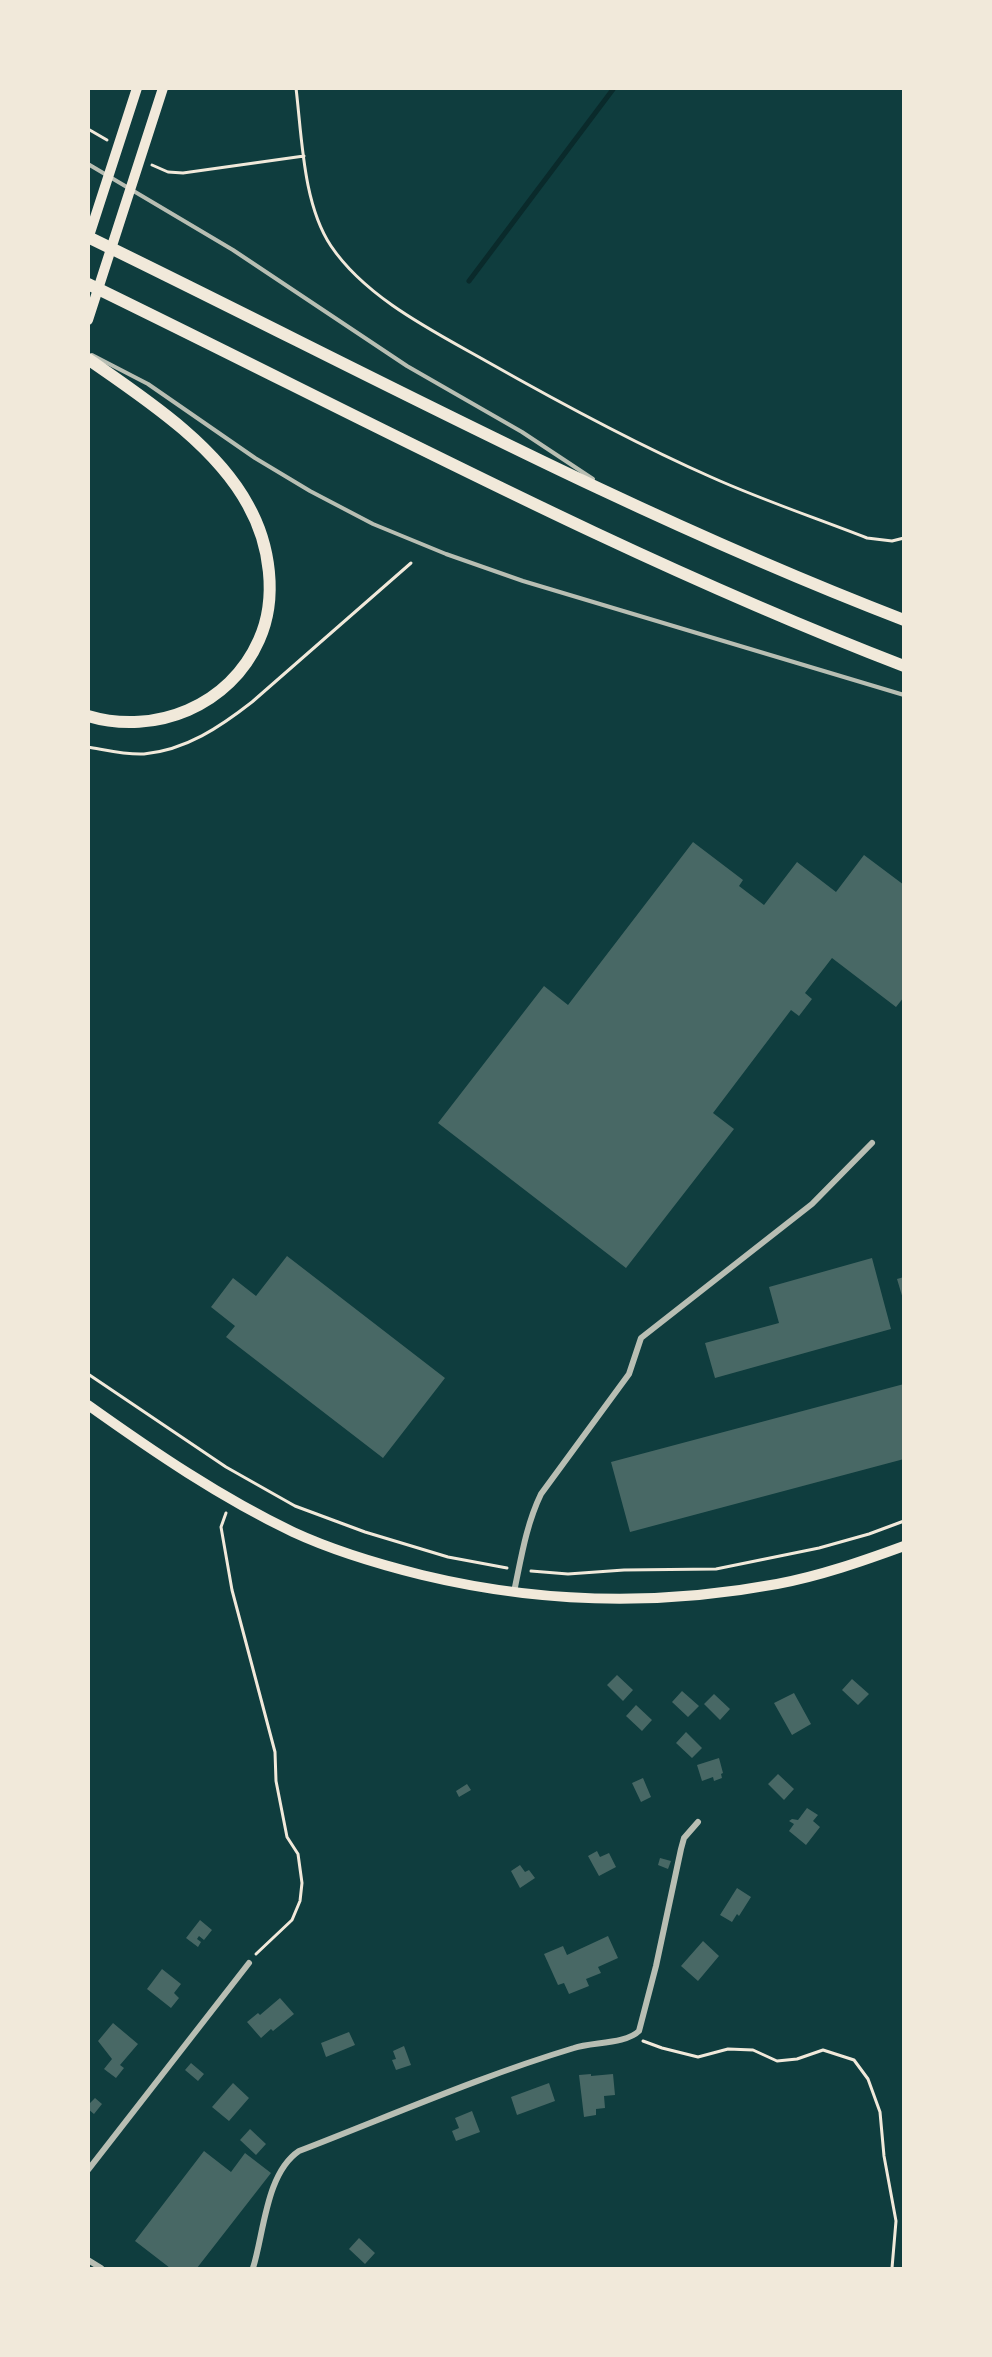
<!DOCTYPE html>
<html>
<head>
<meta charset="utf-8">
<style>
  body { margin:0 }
  #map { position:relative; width:992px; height:2357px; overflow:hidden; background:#0f3d3e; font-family:"PT Sans",sans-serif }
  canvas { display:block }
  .frame { position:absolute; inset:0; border:90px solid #f1e9da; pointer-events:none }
</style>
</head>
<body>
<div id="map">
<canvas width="992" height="2357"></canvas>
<div class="frame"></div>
</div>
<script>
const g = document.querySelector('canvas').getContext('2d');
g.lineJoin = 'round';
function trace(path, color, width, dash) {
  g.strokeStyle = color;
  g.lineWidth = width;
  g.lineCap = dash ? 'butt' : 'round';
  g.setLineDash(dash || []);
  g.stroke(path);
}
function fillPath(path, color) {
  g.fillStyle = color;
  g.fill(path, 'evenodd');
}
const stream = new Path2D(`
  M469,281L614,88`);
const building = new Path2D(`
  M693,842L743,880L739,886L764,905L797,862L836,892L864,855L904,885V997L896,1007L832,958L805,993L812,999L799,1016L791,1010L713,1113L734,1129L626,1268L438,1123L544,986L568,1005Z
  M287,1256L445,1378L383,1458L226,1337L235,1326L211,1307L233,1278L256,1296Z
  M872,1258L891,1329L715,1378L705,1343L779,1323L769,1287Z
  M904,1277V1299H903L897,1279Z
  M904,1384V1459L630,1532L611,1462Z
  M617,1675L633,1690L623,1701L607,1685Z
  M852,1679L869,1694L858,1705L842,1690Z
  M682,1691L699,1706L688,1717L672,1702Z
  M794,1693L811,1724L792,1735L774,1703Z
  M714,1694L730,1709L720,1720L704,1704Z
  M636,1705L652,1720L642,1731L626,1716Z
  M686,1732L702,1748L692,1758L676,1743Z
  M719,1758L723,1773L721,1774L722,1778L714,1781L713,1777L702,1781L697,1765Z
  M778,1774L794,1789L784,1800L768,1784Z
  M643,1778L651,1797L641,1802L632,1783Z
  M467,1784L471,1790L459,1797L456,1791Z
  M807,1808L818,1815L813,1821L820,1827L806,1845L789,1831L794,1824L789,1821L792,1819L798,1820Z
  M597,1851L600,1857L609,1853L616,1867L599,1876L588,1856Z
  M660,1858L671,1861L668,1869L658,1865Z
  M520,1865L525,1872L529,1870L535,1878L520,1888L511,1871Z
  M737,1888L751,1897L739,1916L737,1914L732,1922L720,1915Z
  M200,1920L212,1930L204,1940L199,1936L197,1939L201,1942L198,1947L186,1938Z
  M608,1936L618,1958L598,1967L601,1973L586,1979L589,1986L569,1994L564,1983L558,1985L544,1954L563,1946L567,1955Z
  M703,1941L719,1956L698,1981L681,1966Z
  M162,1969L181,1984L174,1993L179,1998L171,2008L147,1989Z
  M280,1998L294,2014L273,2031L271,2029L261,2038L247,2022L258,2013L260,2015Z
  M113,2023L138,2044L120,2065L124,2068L116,2078L104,2069L112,2059L98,2041Z
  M349,2032L355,2045L326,2057L321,2043Z
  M404,2046L411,2065L396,2070L392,2060L396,2059L393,2051Z
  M191,2063L204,2074L198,2081L185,2070Z
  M591,2074V2076L613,2074L615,2095L604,2096L605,2108L596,2109V2115L584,2117L579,2075Z
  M233,2083L249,2098L229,2121L212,2107Z
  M549,2083L555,2101L517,2115L511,2097Z
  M95,2098L102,2104L94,2114L88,2109V2105Z
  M472,2111L480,2132L456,2141L452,2131L459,2128L455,2118Z
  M250,2129L266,2144L256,2155L240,2140Z
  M204,2151L231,2172L245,2153L271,2173L197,2268H170L135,2241Z
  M359,2238L375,2253L365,2264L349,2249Z`);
const path = new Path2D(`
  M296,88C302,138 303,204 331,246C366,298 433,331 486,361C560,403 634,443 711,477C762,500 816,518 867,538L892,541L904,538
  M88,129L107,140
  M152,165L168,172L183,173L304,156
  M88,747C106,750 126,755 144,754C186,750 220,727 252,702L411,563
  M88,1374L226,1467L295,1506L365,1532L448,1557L507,1568
  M226,1513L221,1527L232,1590L275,1752L276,1781L287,1837L298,1854L302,1883L300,1901L292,1920L256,1954
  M531,1571L568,1574L624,1570L716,1569L819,1548L869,1534L904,1521
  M643,2041L662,2048L698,2057L728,2049L753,2050L777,2061L797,2059L823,2050L854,2060L868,2079L880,2112L884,2156L896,2221L892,2268`);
const service = new Path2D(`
  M88,164L233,250L407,366L522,432L593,479
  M92,355L148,384L255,458L310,491L373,524L446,554L523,581L904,695`);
const minor = new Path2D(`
  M514,1592C521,1559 526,1525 541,1494L629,1374L641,1338L812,1204L872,1143
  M88,2170L249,1963
  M88,2260L101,2268
  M253,2268C264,2233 266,2173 299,2151C390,2116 481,2076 574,2048C592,2042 626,2044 639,2031L656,1966L681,1849L684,1838L698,1822`);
const secondary = new Path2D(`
  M88,239L137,88
  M88,320L163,88
  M88,1405C154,1452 220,1497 293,1532C334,1551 378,1564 422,1575C538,1603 659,1606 777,1584C820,1576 863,1561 904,1546`);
const trunk = new Path2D(`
  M88,237C358,368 623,512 904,620
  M88,284C358,415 623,558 904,666
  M88,359C144,398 215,444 248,505C270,544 278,598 259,640C230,706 155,736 88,716`);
trace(stream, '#0a2a2b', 5);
fillPath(building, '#486865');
trace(path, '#f1e9da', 3);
trace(service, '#b8beb3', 4);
trace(minor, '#b8beb3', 6);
trace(secondary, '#f1e9da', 10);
trace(trunk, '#f1e9da', 12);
</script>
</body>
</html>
